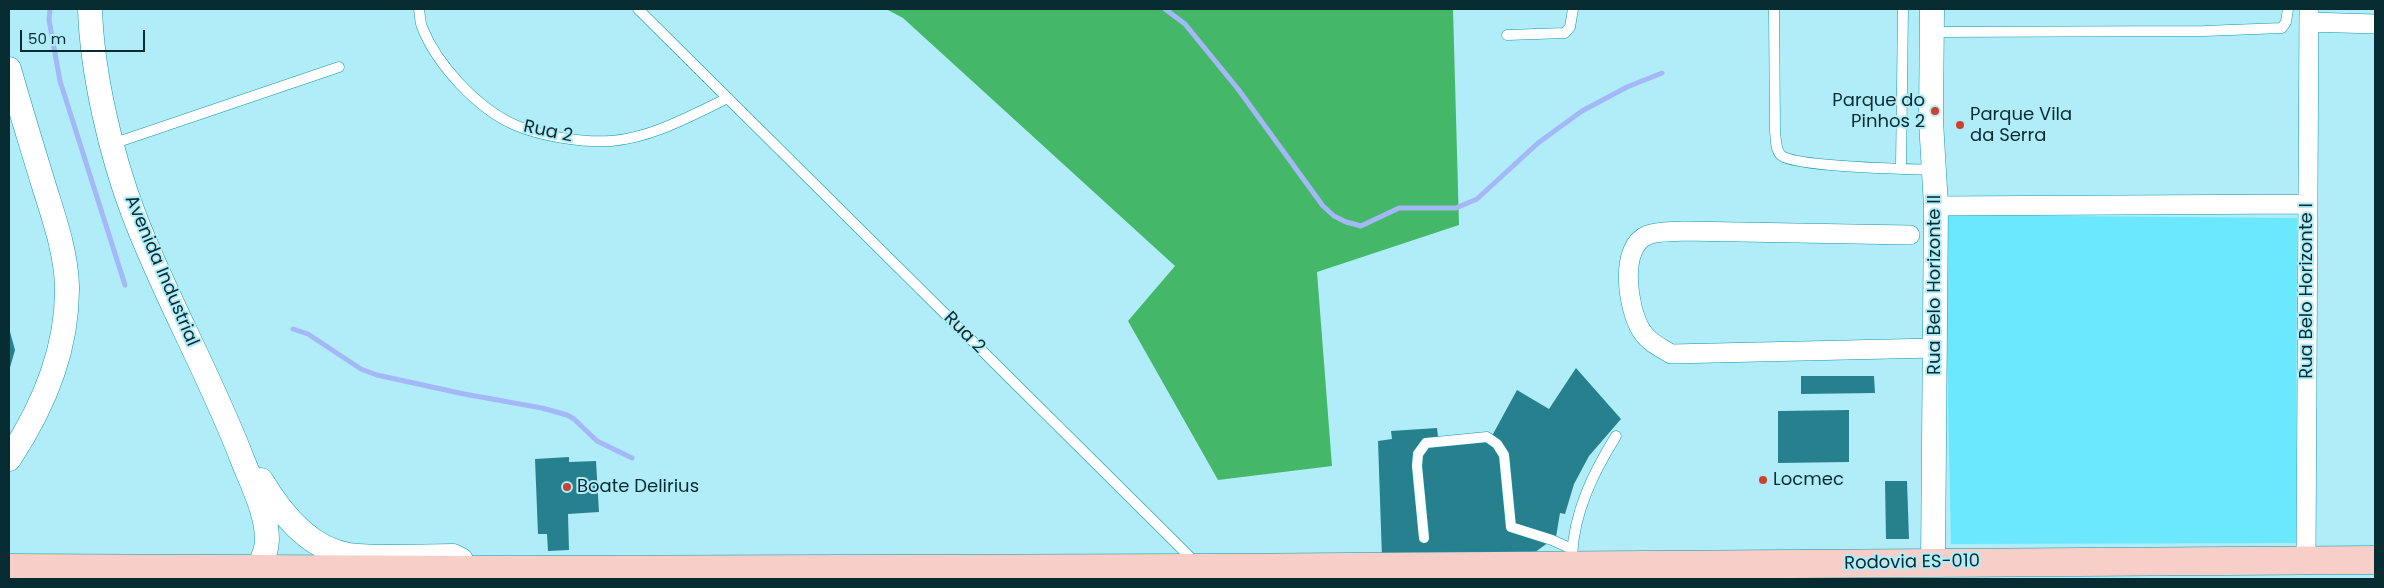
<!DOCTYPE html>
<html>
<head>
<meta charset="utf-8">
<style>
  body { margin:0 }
  #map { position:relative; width:2384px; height:588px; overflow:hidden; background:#b0edf8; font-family:Poppins,sans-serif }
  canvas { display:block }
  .frame { position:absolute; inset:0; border:10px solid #062c32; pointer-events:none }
  .scale { position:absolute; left:20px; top:30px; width:125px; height:22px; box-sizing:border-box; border:2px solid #062c32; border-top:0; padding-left:6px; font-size:15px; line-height:18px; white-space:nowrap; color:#062c32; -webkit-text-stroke:4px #b0edf8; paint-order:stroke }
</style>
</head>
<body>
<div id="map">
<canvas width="2384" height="588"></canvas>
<div class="frame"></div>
<div class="scale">50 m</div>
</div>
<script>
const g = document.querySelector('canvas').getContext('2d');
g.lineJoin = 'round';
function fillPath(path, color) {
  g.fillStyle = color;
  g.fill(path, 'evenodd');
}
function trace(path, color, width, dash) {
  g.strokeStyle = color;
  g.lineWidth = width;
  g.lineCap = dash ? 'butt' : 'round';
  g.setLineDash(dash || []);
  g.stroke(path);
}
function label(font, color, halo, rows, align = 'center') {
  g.font = font + ' Poppins,sans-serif';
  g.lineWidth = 4;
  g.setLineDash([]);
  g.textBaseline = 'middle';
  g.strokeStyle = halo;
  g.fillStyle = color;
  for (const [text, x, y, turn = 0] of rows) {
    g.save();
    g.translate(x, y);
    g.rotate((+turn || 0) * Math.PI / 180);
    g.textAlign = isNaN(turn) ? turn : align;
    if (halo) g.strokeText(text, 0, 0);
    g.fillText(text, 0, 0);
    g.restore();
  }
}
const built = new Path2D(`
  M1944,215L2297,218L2296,543L1951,544Z`);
const forest = new Path2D(`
  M886,9H1453L1459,225L1317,272L1332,466L1218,480L1128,321L1175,266L903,18Z`);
const stream = new Path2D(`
  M50,9L49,20L60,81L125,285
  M1165,9L1185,24L1238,89L1323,206L1334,216L1346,222L1361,226L1399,208H1456L1477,199L1538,143L1582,111L1627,87L1662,73
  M293,329L308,334L361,369L377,375L464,394L542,408L567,415L574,419L597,441L632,458`);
const building = new Path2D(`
  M9,328L15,350L9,371Z
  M1576,368L1621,419L1589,456L1574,484L1565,514L1560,513L1556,537L1527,558H1382L1378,441L1392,439L1391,431L1437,428L1438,437L1493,434L1517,390L1549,409Z
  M1801,376H1874L1875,393L1801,394Z
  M1849,410V462L1778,463V411Z
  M569,457V462L596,461L599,512L568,514L569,550L548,551L547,534H538L535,459Z
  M1885,481H1907L1909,539H1886Z`);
const service = new Path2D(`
  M419,9C420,15 420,22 422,27C437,65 478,109 515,125C540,136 583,143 611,141C652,138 692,115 728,98
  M638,9L1196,563
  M1774,9L1775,131C1776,138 1775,151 1782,156C1798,167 1908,169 1934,170
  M1932,32L2204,31L2282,28L2286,22L2288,9
  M1507,35L1565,33L1570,27L1573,9
  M112,144L339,67
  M1901,167L1903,9
  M1424,538L1417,466L1418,454L1426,443L1487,437L1497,444L1504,455L1511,527L1552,540L1572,549
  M1572,556C1574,512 1593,473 1616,436`);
const minor = new Path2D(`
  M2309,22L2375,24
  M1936,206L2307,204
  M1910,235L1683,231C1672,232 1657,231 1648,235C1618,246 1628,309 1641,330C1648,342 1660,347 1671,354L1934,348
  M2306,560L2309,9`);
const tertiary = new Path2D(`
  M90,9C92,73 111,155 134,215C166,299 211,377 243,461C253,486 267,513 267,540C267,551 262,560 258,569
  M1932,9L1931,121L1936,206L1933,562
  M9,69C20,108 32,147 44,186C54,218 66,252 67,286C68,349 43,408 9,459
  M261,480C280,512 309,549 349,555C380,559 421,556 453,556L461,560`);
const secondary = new Path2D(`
  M9,568L486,570L1200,568L2375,560`);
const markers = [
  [1935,111,5,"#cd412f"],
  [1960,125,5,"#cd412f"],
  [1763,480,5,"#cd412f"],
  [567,487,5,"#cd412f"]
];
const poiNames = [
  ["Parque do",1925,101,"right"],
  ["Pinhos 2",1925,122,"right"],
  ["Parque Vila",1970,115],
  ["da Serra",1970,136],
  ["Locmec",1773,480],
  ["Boate Delirius",577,487]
];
const streetNames = [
  ["Rua 2",548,132,12],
  ["Avenida Industrial",161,271,67],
  ["Rua Belo Horizonte II",1935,285,-90],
  ["Rua Belo Horizonte I",2307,291,-90],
  ["Rua 2",964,333,45],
  ["Rodovia ES-010",1912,563,-1]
];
fillPath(built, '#6be8fd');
fillPath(forest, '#44b868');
trace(stream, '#a4b8f8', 5);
fillPath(building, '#27808e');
trace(service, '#1597aa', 11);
trace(minor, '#1597aa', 20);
trace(tertiary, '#1597aa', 25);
trace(secondary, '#1597aa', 29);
trace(service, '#fff', 10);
trace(minor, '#fff', 19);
trace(tertiary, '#fff', 24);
trace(secondary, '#f7cec8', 28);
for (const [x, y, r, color] of markers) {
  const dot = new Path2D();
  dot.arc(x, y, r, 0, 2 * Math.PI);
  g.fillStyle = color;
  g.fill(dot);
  trace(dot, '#b0edf8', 2);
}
label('18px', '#062c32', '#b0edf8', poiNames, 'left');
label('18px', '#062c32', '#b0edf8', streetNames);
</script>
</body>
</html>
